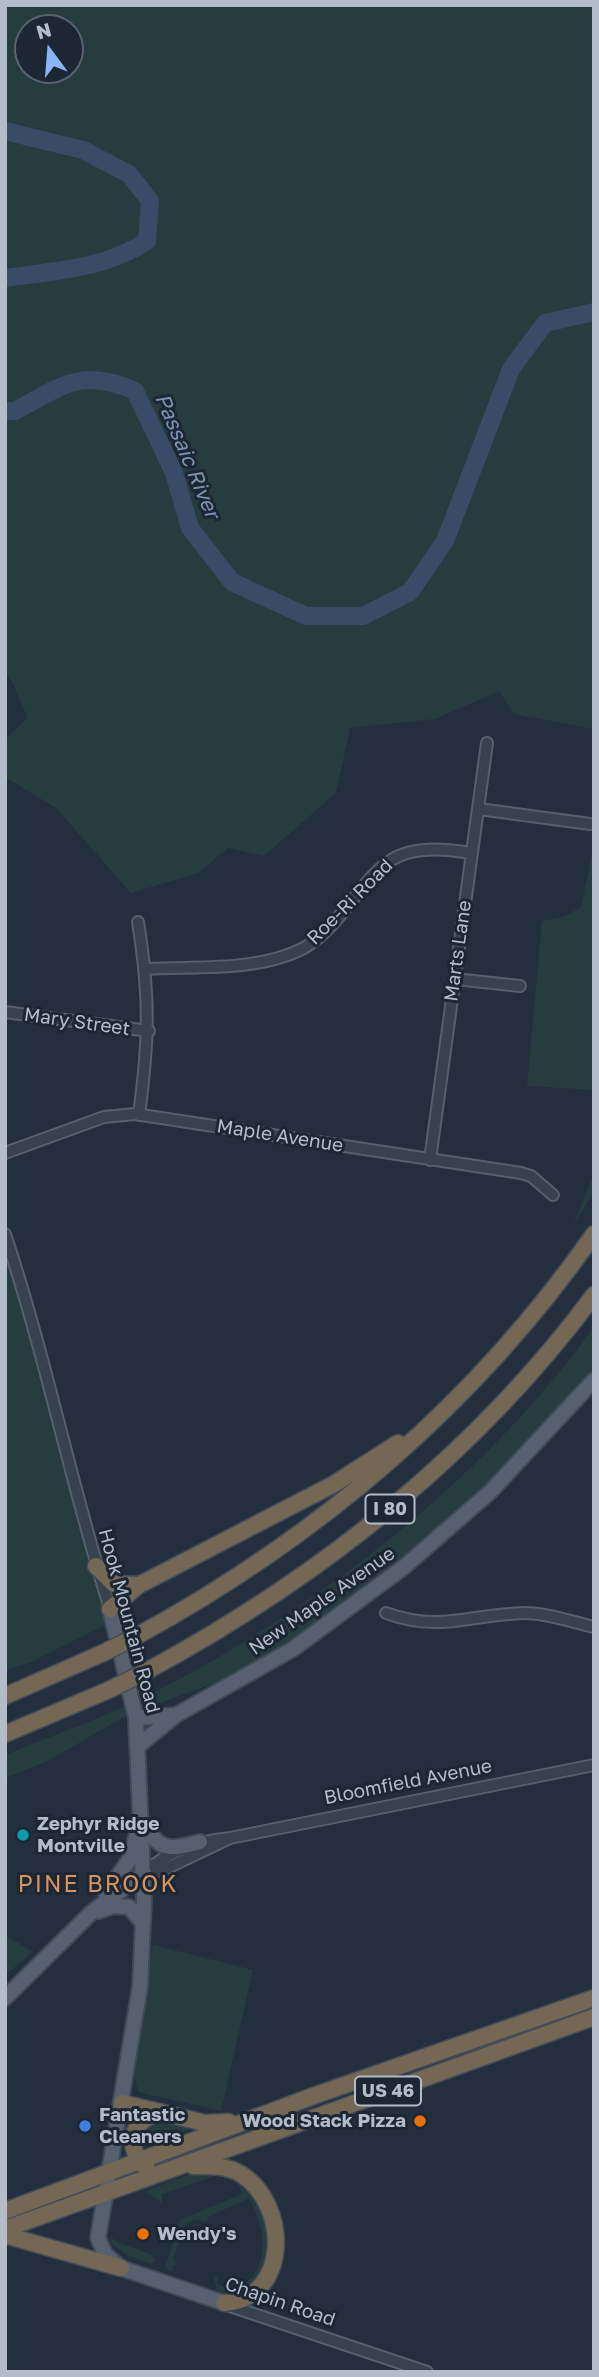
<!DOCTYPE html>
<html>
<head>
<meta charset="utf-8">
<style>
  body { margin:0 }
  #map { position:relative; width:599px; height:2377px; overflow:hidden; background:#242f3e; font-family:"Golos Text",sans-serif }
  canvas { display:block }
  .frame { position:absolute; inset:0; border:7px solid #b4bcc9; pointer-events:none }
  .north { position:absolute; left:14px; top:14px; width:70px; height:70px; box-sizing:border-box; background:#1d2633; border:2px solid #59626f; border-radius:50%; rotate:344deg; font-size:19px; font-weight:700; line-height:28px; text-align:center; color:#b4bcc9 }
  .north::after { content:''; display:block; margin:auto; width:24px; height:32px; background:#8ab4f8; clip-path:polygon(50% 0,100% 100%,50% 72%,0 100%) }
</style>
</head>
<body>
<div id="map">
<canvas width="599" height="2377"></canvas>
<div class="frame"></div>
<div class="north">N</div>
</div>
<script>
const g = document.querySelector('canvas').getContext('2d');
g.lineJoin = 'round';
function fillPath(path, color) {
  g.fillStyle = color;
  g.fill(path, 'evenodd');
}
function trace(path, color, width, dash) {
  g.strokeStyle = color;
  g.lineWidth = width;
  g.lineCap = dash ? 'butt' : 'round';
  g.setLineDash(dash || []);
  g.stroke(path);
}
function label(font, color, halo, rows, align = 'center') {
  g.font = font + ' "Golos Text",sans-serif';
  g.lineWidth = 6;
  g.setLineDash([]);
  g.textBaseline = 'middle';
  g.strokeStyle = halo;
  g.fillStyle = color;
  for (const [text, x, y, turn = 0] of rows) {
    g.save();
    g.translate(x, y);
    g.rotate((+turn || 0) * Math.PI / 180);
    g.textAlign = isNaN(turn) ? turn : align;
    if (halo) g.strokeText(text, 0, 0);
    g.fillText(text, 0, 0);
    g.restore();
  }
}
const green = new Path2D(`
  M5,5H594V729L514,714L499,691L435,719L350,728L336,793L264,856L228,848L198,873L131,893L56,808L5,777V739L28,718L10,677L5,676ZM28,28H70V70H28Z
  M594,845V1090L527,1086L542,921L566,916L581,907Z
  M594,1174V1192L573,1225Z
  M5,1226L24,1280L113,1621L31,1662L5,1671Z
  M594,1327V1379L446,1533L270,1663L127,1715L46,1762L5,1778V1755C46,1738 88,1723 128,1705C300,1624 483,1482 594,1327Z
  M5,1935L33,1952L5,1975Z
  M153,1945L253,1970L221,2111L138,2092L134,2074Z
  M157,2119L189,2127V2130L140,2148V2132Z
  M201,2170C243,2172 273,2206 271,2250C270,2261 260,2275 256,2285L233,2294L217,2291L214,2278L219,2275L216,2283L228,2288H241C271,2264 266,2229 249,2198L208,2217L207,2222L197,2219L186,2223L173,2259L176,2262L172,2269L174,2270L169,2271L165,2267L180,2220L242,2194L239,2184L218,2175L162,2194V2203L145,2191Z
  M110,2236L117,2242L153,2255L155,2261L151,2264L127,2255L111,2243Z`);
const river = new Path2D(`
  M5,131L83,150L129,174L150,201L147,241C105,269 54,271 5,278
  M5,411H15C62,386 81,367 135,391L174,473L190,528L232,582L306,616H363L410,592L445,541L511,369L545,323L594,312`);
const minor = new Path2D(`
  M479,809L590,824
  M138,922C150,997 149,1040 139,1115
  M146,969C196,966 258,972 304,948C321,938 334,924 346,908C388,853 402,843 472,853
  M455,979L520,986
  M5,1012L149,1031
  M5,1153L104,1117L135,1114L521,1173L531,1176L553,1195
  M430,1160L487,743
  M5,1234C46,1357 71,1485 110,1609
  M386,1613C441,1633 470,1614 525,1613C547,1613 572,1622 594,1627
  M144,1873C168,1851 198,1841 230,1838L594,1765
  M144,1873L161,1871L228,1839
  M224,2304L427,2372`);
const major = new Path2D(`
  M110,1609L136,1718L144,1900L140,1987L98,2238L105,2254L121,2268L224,2303
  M136,1718L176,1715
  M138,1746L176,1715L293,1649L404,1567L491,1491L594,1380
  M143,1823C161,1852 168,1850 200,1842
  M106,1894L131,1857L138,1829
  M99,1911L113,1906L129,1907L142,1922
  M5,1998L91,1913L144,1873`);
const highway = new Path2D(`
  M96,1566L114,1584L139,1585
  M110,1609L139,1585L334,1484L398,1443
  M135,1637C317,1538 475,1404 594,1234
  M143,1673C318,1579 475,1455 594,1295
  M5,1696L103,1653
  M5,1734L111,1689
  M122,2103L205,2123L229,2122
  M193,2166C208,2166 227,2165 241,2174C289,2204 291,2298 224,2303
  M147,2169C124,2148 130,2119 161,2113
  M5,2211L316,2095L594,1998
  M5,2229L594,2017
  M5,2235L121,2268`);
const highwayBridge = new Path2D(`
  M103,1653L135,1637
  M111,1689L143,1673`);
const markers = [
  [23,1835,7,"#0f9aa8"],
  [420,2121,7,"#e8710a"],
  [85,2126,7,"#3f7fe0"],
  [143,2234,7,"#e8710a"]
];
const shields = [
  [390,1509,49],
  [388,2091,66]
];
const shieldNames = [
  ["I 80",390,1509],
  ["US 46",388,2091]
];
const streetNames = [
  ["Roe-Ri Road",350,902,-45],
  ["Marts Lane",458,951,-82],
  ["Mary Street",77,1022,8],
  ["Maple Avenue",280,1136,9],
  ["New Maple Avenue",322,1601,-35],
  ["Hook Mountain Road",129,1621,75],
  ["Bloomfield Avenue",408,1782,-11],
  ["Chapin Road",280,2302,19]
];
const poiNames = [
  ["Zephyr Ridge",37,1824],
  ["Montville",37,1846],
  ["Fantastic",99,2115],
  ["Cleaners",99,2137],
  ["Wood Stack Pizza",406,2121,"right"],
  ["Wendy's",157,2234]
];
const waterNames = [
  ["Passaic River",187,456,67]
];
const quarterNames = [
  ["PINE BROOK",98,1885]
];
fillPath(green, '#263c3f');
trace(river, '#394c67', 18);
trace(minor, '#565f6c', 14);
trace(major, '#414a57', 18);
trace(highway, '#434c59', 19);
trace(minor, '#38414e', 10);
trace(major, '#56606e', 14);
trace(highway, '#746855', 16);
trace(highwayBridge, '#434c59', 19, []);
trace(highwayBridge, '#746855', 16);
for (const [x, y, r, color] of markers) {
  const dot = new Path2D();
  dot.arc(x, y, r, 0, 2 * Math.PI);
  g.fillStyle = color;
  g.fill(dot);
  trace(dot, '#1d2633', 2.5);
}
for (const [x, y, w] of shields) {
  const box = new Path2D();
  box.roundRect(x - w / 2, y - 14.5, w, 29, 5);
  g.fillStyle = '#1d2633';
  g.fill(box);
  trace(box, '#b4bcc9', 2);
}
label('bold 18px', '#b4bcc9', null, shieldNames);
label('19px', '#b4bcc9', '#1d2633', streetNames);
label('bold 19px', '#b4bcc9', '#1d2633', poiNames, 'left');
label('italic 21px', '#7c92b1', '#1d2633', waterNames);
g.letterSpacing = '2px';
label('23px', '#d59563', '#1d2633', quarterNames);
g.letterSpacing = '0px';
</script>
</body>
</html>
